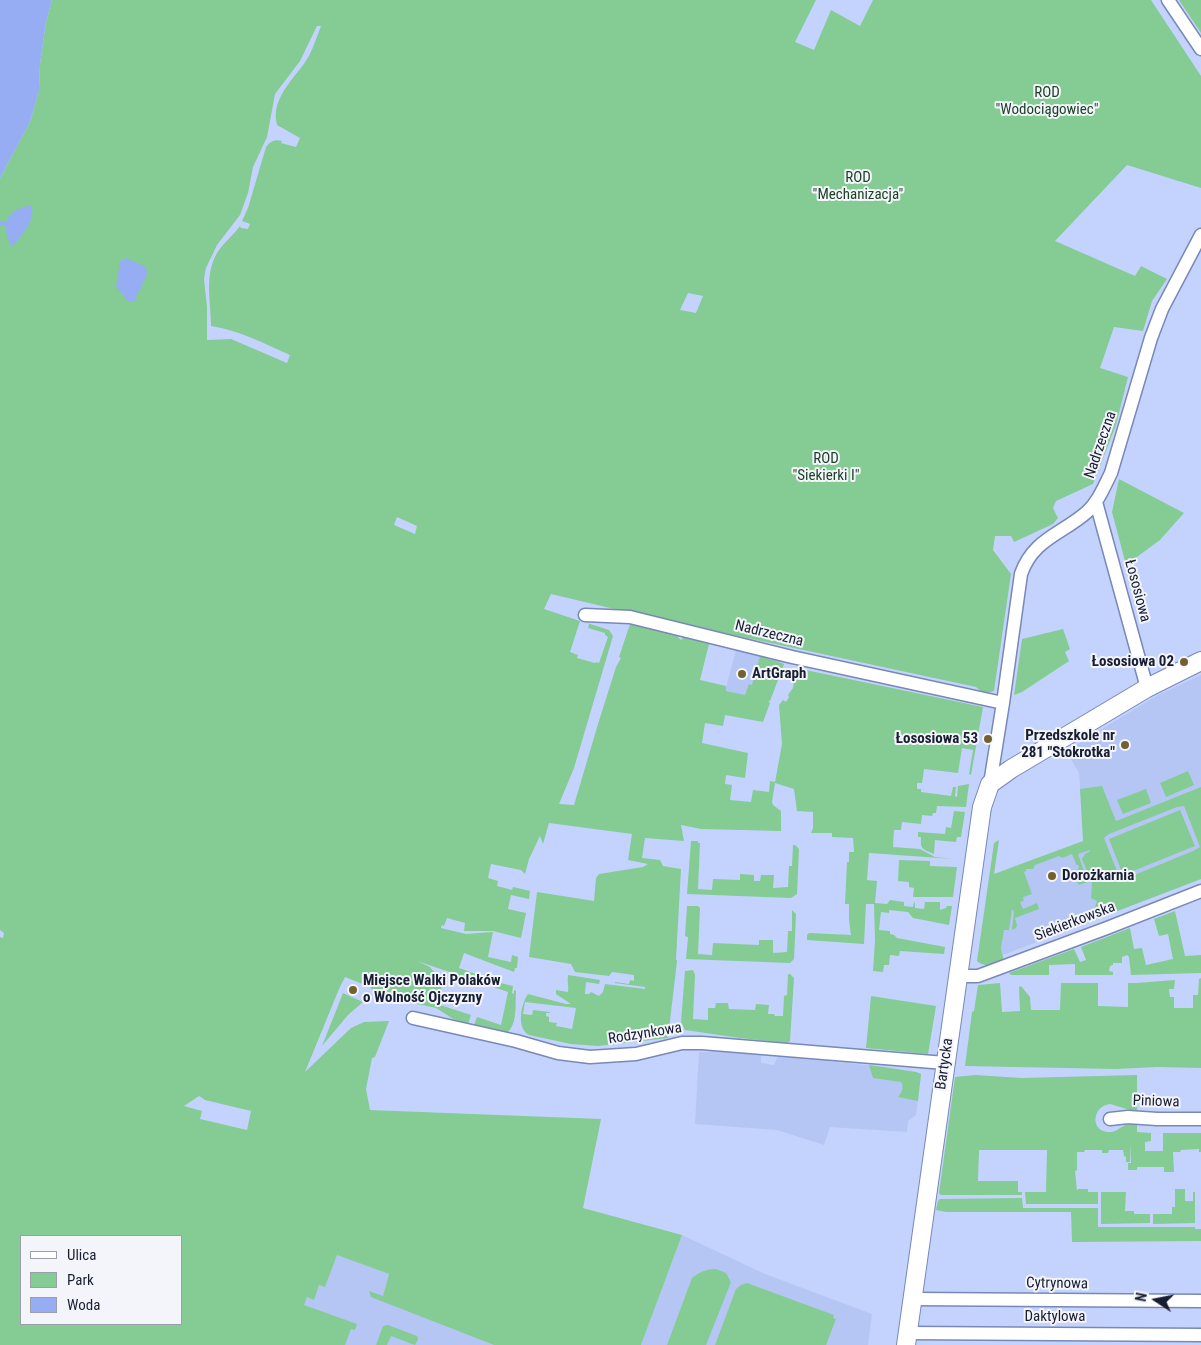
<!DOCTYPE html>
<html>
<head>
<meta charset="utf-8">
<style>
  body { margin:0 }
  #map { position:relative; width:1201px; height:1345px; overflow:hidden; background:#c4d3fd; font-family:"Roboto Condensed",sans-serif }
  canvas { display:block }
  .legend { position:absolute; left:20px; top:1235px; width:162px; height:90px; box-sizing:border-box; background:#f3f5fa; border:1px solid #9b9faa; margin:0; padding:6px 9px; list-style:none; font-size:15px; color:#181e31 }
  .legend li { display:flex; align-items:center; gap:10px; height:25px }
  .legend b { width:25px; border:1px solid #9b9faa }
  .north { position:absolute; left:1131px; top:1275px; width:50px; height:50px; -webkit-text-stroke:4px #f3f5fa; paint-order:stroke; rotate:281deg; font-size:14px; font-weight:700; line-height:20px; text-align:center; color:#181e31 }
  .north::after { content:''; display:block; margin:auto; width:18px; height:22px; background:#181e31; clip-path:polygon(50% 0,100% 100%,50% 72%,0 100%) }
</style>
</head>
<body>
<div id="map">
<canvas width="1201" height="1345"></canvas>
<ul class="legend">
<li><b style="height:6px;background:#fff"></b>Ulica</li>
<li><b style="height:14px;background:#84cc93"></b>Park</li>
<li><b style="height:14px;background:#96adf4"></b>Woda</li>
</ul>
<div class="north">N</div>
</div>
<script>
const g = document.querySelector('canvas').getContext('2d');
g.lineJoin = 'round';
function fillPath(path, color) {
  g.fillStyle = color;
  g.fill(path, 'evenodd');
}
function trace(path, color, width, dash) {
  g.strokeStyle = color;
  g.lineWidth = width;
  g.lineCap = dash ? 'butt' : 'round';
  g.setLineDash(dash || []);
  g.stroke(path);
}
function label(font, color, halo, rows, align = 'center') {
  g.font = font + ' "Roboto Condensed",sans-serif';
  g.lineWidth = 4;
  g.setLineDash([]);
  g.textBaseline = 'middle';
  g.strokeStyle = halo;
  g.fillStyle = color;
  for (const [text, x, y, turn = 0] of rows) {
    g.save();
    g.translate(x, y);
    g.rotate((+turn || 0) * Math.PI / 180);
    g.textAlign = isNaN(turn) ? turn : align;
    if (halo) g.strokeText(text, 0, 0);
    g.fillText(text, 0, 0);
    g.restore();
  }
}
const built = new Path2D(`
  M736,650L779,661L784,664L770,701L725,691Z
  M1201,675V879L1003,955L1001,948L1013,867L1084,841L1079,773L1066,751L1156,696Z
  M725,1051L761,1055V1063L774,1065L778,1056L886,1067L916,1072L921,1074L916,1115L908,1121L907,1132L830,1127L824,1145L777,1130L695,1124L699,1052Z
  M274,1231L389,1274L383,1296L513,1345H223Z
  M682,1235L765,1274L872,1314L868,1345H641Z`);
const green = new Path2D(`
  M52,0H816L795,42L814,50L831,10L860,26L873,0H1151L1201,76V188L1127,165L1055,241L1135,276L1141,266L1167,279L1152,301L1143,331L1114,327L1100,368L1128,377L1116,425L1093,484L1056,501L1053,508L1058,518L1053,524L1014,542L1011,536H995L993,550L1011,574L994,691C986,694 982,693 976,687L631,613L551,594L544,609L580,621L570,652L578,655L577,658L595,663L596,662L599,663L608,637L605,635V633L588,628L589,624L587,623L609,630L613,636L574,768L559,804L574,805L598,724L616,667L621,658L619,657L630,624L675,634L681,640L684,637L709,644L700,680L726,686V691L745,695L749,684L752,685L760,656L784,664L770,701H768L770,703L763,722L725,715L723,726L705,723L702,743L748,753L745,778L726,775L725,784L732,785L730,800L751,802L753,790L769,792L770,781L775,782L782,744L779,705L783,700L786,702L789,697L788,695L793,688L796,668L983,707L971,775L969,774L973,750L962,748L958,773L924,769L922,783H917V789H921V792L951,796L953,787H956L955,796L957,797L958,786L969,784L966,807L937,806L936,813H933L932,816L922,815L921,824L902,822L901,830H894L893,847L920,849L935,857L954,859L869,853L867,880L877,881L875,903L887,904L890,900L904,902V906L913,907L914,902L915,903V908L924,909L925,902H940V910L946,908L947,906H952L949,925L913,918L908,912L889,910V913L881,912L879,930L890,931V934L894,935L897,938L945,947L944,954L900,951L899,956L890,955L889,965H884L883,972L873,971L875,940L874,904H866L864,944L807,940V935L809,933L851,935L849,920V904H845L847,862H849V852H854L853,838L832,837V833H811L813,828V812L797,811L794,789L775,783L772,802L773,805L781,811V831L701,829L681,825L684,841L645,838L642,858L660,860L663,866L681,869L676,959L677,961L668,1038L598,1046L571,1044L529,1035C516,1028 521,1004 528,994L566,1004H571L556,994V990L568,992C569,986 567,982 568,975L600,980L599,984L586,982L585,994H589L591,992L599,996L603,992L605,984L645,989V987L615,983V982L629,984L630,980L634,981V975L612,972L609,976L575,972L571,964L529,957L537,892L594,901L596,878L599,874L643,867L648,864L628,860L632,834L549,823L543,844L540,836L529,859L525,874L521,870L491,864L488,878L498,881L497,886L512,890L513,887L530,891L529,899L511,895L508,909L526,913L521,938L493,931H464L465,923L447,918L444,926L442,925L441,928L466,934L493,932L488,957L511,962L512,955L518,957L517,968H515L514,972L464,953L459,968L476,974V977L513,986L512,993L514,994V990L516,991C515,1005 518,1023 507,1033L476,1028L474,1025L477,1017L501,1025L508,992L417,961L430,967L442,982L441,993L448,998L437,1004L471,1015L468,1024L453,1019L436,1008L377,995L370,987L345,977L339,989L305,1072L351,1028L364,1022L389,1021L375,1057L372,1058L366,1089L370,1110L601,1119L583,1208L682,1235L641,1345H494L371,1297L369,1291L383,1296L389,1274L337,1255L325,1287L319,1285L314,1300L307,1297L304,1305L357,1324L355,1330L351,1329L345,1345H0V937L3,938L4,933L0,930V178L30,122L39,90L40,64L46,22ZM317,26H321C317,36 314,46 309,56C296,78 270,97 277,125L300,138L296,147L281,143L282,141C274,139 271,141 266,147L248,208L242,221L250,224L248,229L241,228L240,226C233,236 223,243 217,253C204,275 211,301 211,326C239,330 265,344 290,355L287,363L231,339L207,340V307L204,279L206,268L217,245L240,215L248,193L253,167L267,137L275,94L300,61ZM688,293L703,296L696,313L680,310ZM397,517L417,526L415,534L394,525ZM525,1002L576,1008L572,1029L556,1026L557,1023L549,1022V1017L546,1016V1013H550V1012L533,1010L532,1015L523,1014ZM199,1096L205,1100L251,1111L247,1130L200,1119L202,1111L184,1106ZM21,1236H181V1324H21Z
  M1179,0H1201V33Z
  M1119,479L1184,513L1160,540L1126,565L1112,512Z
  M1063,629L1070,649L1065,652L1069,661L1022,692L1014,695L1022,639Z
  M1188,771L1194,785L1166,797L1160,783Z
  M1102,786L1116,821L1201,787V879L1073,928L1069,919L1077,914L1084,921C1090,915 1095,909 1097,901L1091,898L1092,884L1082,859L1085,854L1089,852L1090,850L1078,854L1088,882L1079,885L1077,882L1081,880L1078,870L1079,866L1076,864L1072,854L1062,858L1059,856L1035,865L1033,869H1026V871L1024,872L1032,894L1023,897L1024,901L1020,902L1023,909L1037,903L1039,909L1015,918L1017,925L1016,928L1012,930L1014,912L1012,909L1009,930H1004L1001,948L1004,961C995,964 984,968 977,961L994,843L999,840L994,874L1083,841L1080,789ZM1184,806L1200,847L1193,851L1127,878L1120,879L1104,838L1109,834L1177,807Z
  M1146,789L1151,803L1123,814L1117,800Z
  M1180,810L1195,846L1123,875L1109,839Z
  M954,811L965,812L961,837H957L956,842L935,840L934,854C923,849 920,850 921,837H918V832L945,834L946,827L951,828Z
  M691,841H698V843H700L698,889L712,890L713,879L740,880V874L754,875V881H760L761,875H774L773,888L788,887L789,866H792L793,845H795L799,849L797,894L791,898L687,894Z
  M899,860L930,861V866L957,867L953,897H913L914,888L909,887V882L898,881Z
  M687,906H698L700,908L698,954L712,955L713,943L759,945V940H773V953L787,952L788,931H792V910L796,914L794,959L790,963L686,959L688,937L685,936Z
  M1175,911L1185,956L1201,955V973L1131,975L1129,957L1127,955L1122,957V963H1113V965L1110,966L1109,971L1113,972V975H1075V964L1049,965V975H1011L1009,973L1074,949L1080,962L1086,960L1081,947L1130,928L1134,949L1142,948L1146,965L1173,959L1168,934L1159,936L1154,919Z
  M693,970L695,975L693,1019L708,1020V1008H715L716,1003H728L729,1009L755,1010L756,1004L769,1005L768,1014H774L775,1016H783L784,996L787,995L788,974H790L794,978L790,1041L787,1043L740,1038L685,1030L681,1022L685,971Z
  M1201,978V1068L1157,1067L1116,1069L965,1066L972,1012L974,1011L978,985L1000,983L1002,1012L1020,1011L1019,987L1021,986L1030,997L1031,1010H1060L1061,983H1098V1006L1128,1007V983H1137L1175,980L1174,989H1169L1170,997H1174V1008H1193V995H1198L1199,979Z
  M343,993L363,1002L348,1015L322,1046Z
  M871,996L936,1006L928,1054L866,1048Z
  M869,1065L916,1072L921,1074L918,1101L898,1097C902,1093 904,1086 901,1082L873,1078Z
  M975,1075L1022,1078L1137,1075V1112L1110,1104C1092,1106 1090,1131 1108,1132C1120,1133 1122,1121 1137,1124V1132L1151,1133V1141L1145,1142V1151H1163V1133H1201V1152H1199V1149L1181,1150L1180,1152H1173L1174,1172H1164V1167H1137V1170H1128V1163H1131L1130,1143V1162H1126V1157L1124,1156L1123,1150H1109L1108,1153H1102V1150H1085L1084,1152H1077V1170L1075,1171L1077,1191L1078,1189H1088V1192H1098V1204H1026L1025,1192H1046L1047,1150H979L978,1181H1018V1192H1022V1195H941L939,1193L955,1077Z
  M1175,1189H1185V1201H1193V1192H1195V1223L1153,1224V1214H1172V1207H1175Z
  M1101,1192H1126L1125,1211H1134V1214H1150V1223L1101,1224Z
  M1022,1198L1023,1208H1098V1227H1195V1229H1201V1241L1072,1242L1071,1212H946L936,1210L938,1201L940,1199Z
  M716,1269L726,1273L731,1282L706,1345H667L692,1278C699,1272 707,1269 716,1269Z
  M747,1283L834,1315L833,1318L836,1319L826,1345H715L736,1289L741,1285Z
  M388,1325L417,1336L418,1339L415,1345L391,1336L387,1345H376L383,1326Z`);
const water = new Path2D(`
  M0,0H52L46,22L40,64L39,90L30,122L0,178Z
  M31,205C37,220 22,234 14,245H11C6,237 3,221 11,214C15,209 25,207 31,205Z
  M126,258L146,267L147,275L134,302H129L116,287L120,262Z`);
const stream = new Path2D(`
  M0,224L6,223`);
const street = new Path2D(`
  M1168,0L1201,49
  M1096,502L1147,688
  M585,615L630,617L792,657L1003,703
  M990,784L1003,703L1021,574C1033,539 1062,534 1087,512C1098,502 1104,487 1111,473L1151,338L1162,309L1201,235
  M959,976H978L1107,928L1201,891
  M413,1018L516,1041L558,1053L590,1057L636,1054L682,1043H702L945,1063
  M1110,1119L1128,1117L1157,1119H1201
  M913,1299L1201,1301
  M908,1333L1201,1335`);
const secondary = new Path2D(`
  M906,1345L982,807L990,784L1011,769L1147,688L1201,661`);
const markers = [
  [1184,662,5,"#72602e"],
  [742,674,5,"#72602e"],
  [988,739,5,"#72602e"],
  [1125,745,5,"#72602e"],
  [1052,876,5,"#72602e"],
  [353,990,5,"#72602e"]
];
const parkNames = [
  ["ROD",1047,93],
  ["\"Wodociągowiec\"",1047,110],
  ["ROD",858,178],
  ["\"Mechanizacja\"",858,195],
  ["ROD",826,459],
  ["\"Siekierki I\"",826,476]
];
const streetNames = [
  ["Nadrzeczna",1101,445,-71],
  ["Łososiowa",1137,591,75],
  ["Nadrzeczna",769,634,14],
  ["Siekierkowska",1075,922,-21],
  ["Rodzynkowa",645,1034,-9],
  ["Bartycka",945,1064,-82],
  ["Piniowa",1156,1102,2],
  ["Cytrynowa",1057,1284,1],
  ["Daktylowa",1055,1317]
];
const poiNames = [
  ["Łososiowa 02",1174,662],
  ["ArtGraph",752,674,"left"],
  ["Przedszkole nr",1115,736],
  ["281 \"Stokrotka\"",1115,753],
  ["Łososiowa 53",978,739],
  ["Dorożkarnia",1062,876,"left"],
  ["Miejsce Walki Polaków",363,981,"left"],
  ["o Wolność Ojczyzny",363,998,"left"]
];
fillPath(built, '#b6c6f4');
fillPath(green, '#84cc93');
fillPath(water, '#96adf4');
trace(stream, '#96adf4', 4);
trace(street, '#7888b8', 15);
trace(secondary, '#7888b8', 20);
trace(street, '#fff', 12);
trace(secondary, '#fff', 18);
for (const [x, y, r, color] of markers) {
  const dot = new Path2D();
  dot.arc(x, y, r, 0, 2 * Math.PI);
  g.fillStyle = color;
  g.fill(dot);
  trace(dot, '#f3f5fa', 2);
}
label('15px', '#1d4226', '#f3f5fa', parkNames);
label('15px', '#181e31', '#f3f5fa', streetNames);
label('bold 15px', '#181e31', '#f3f5fa', poiNames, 'right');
</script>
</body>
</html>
